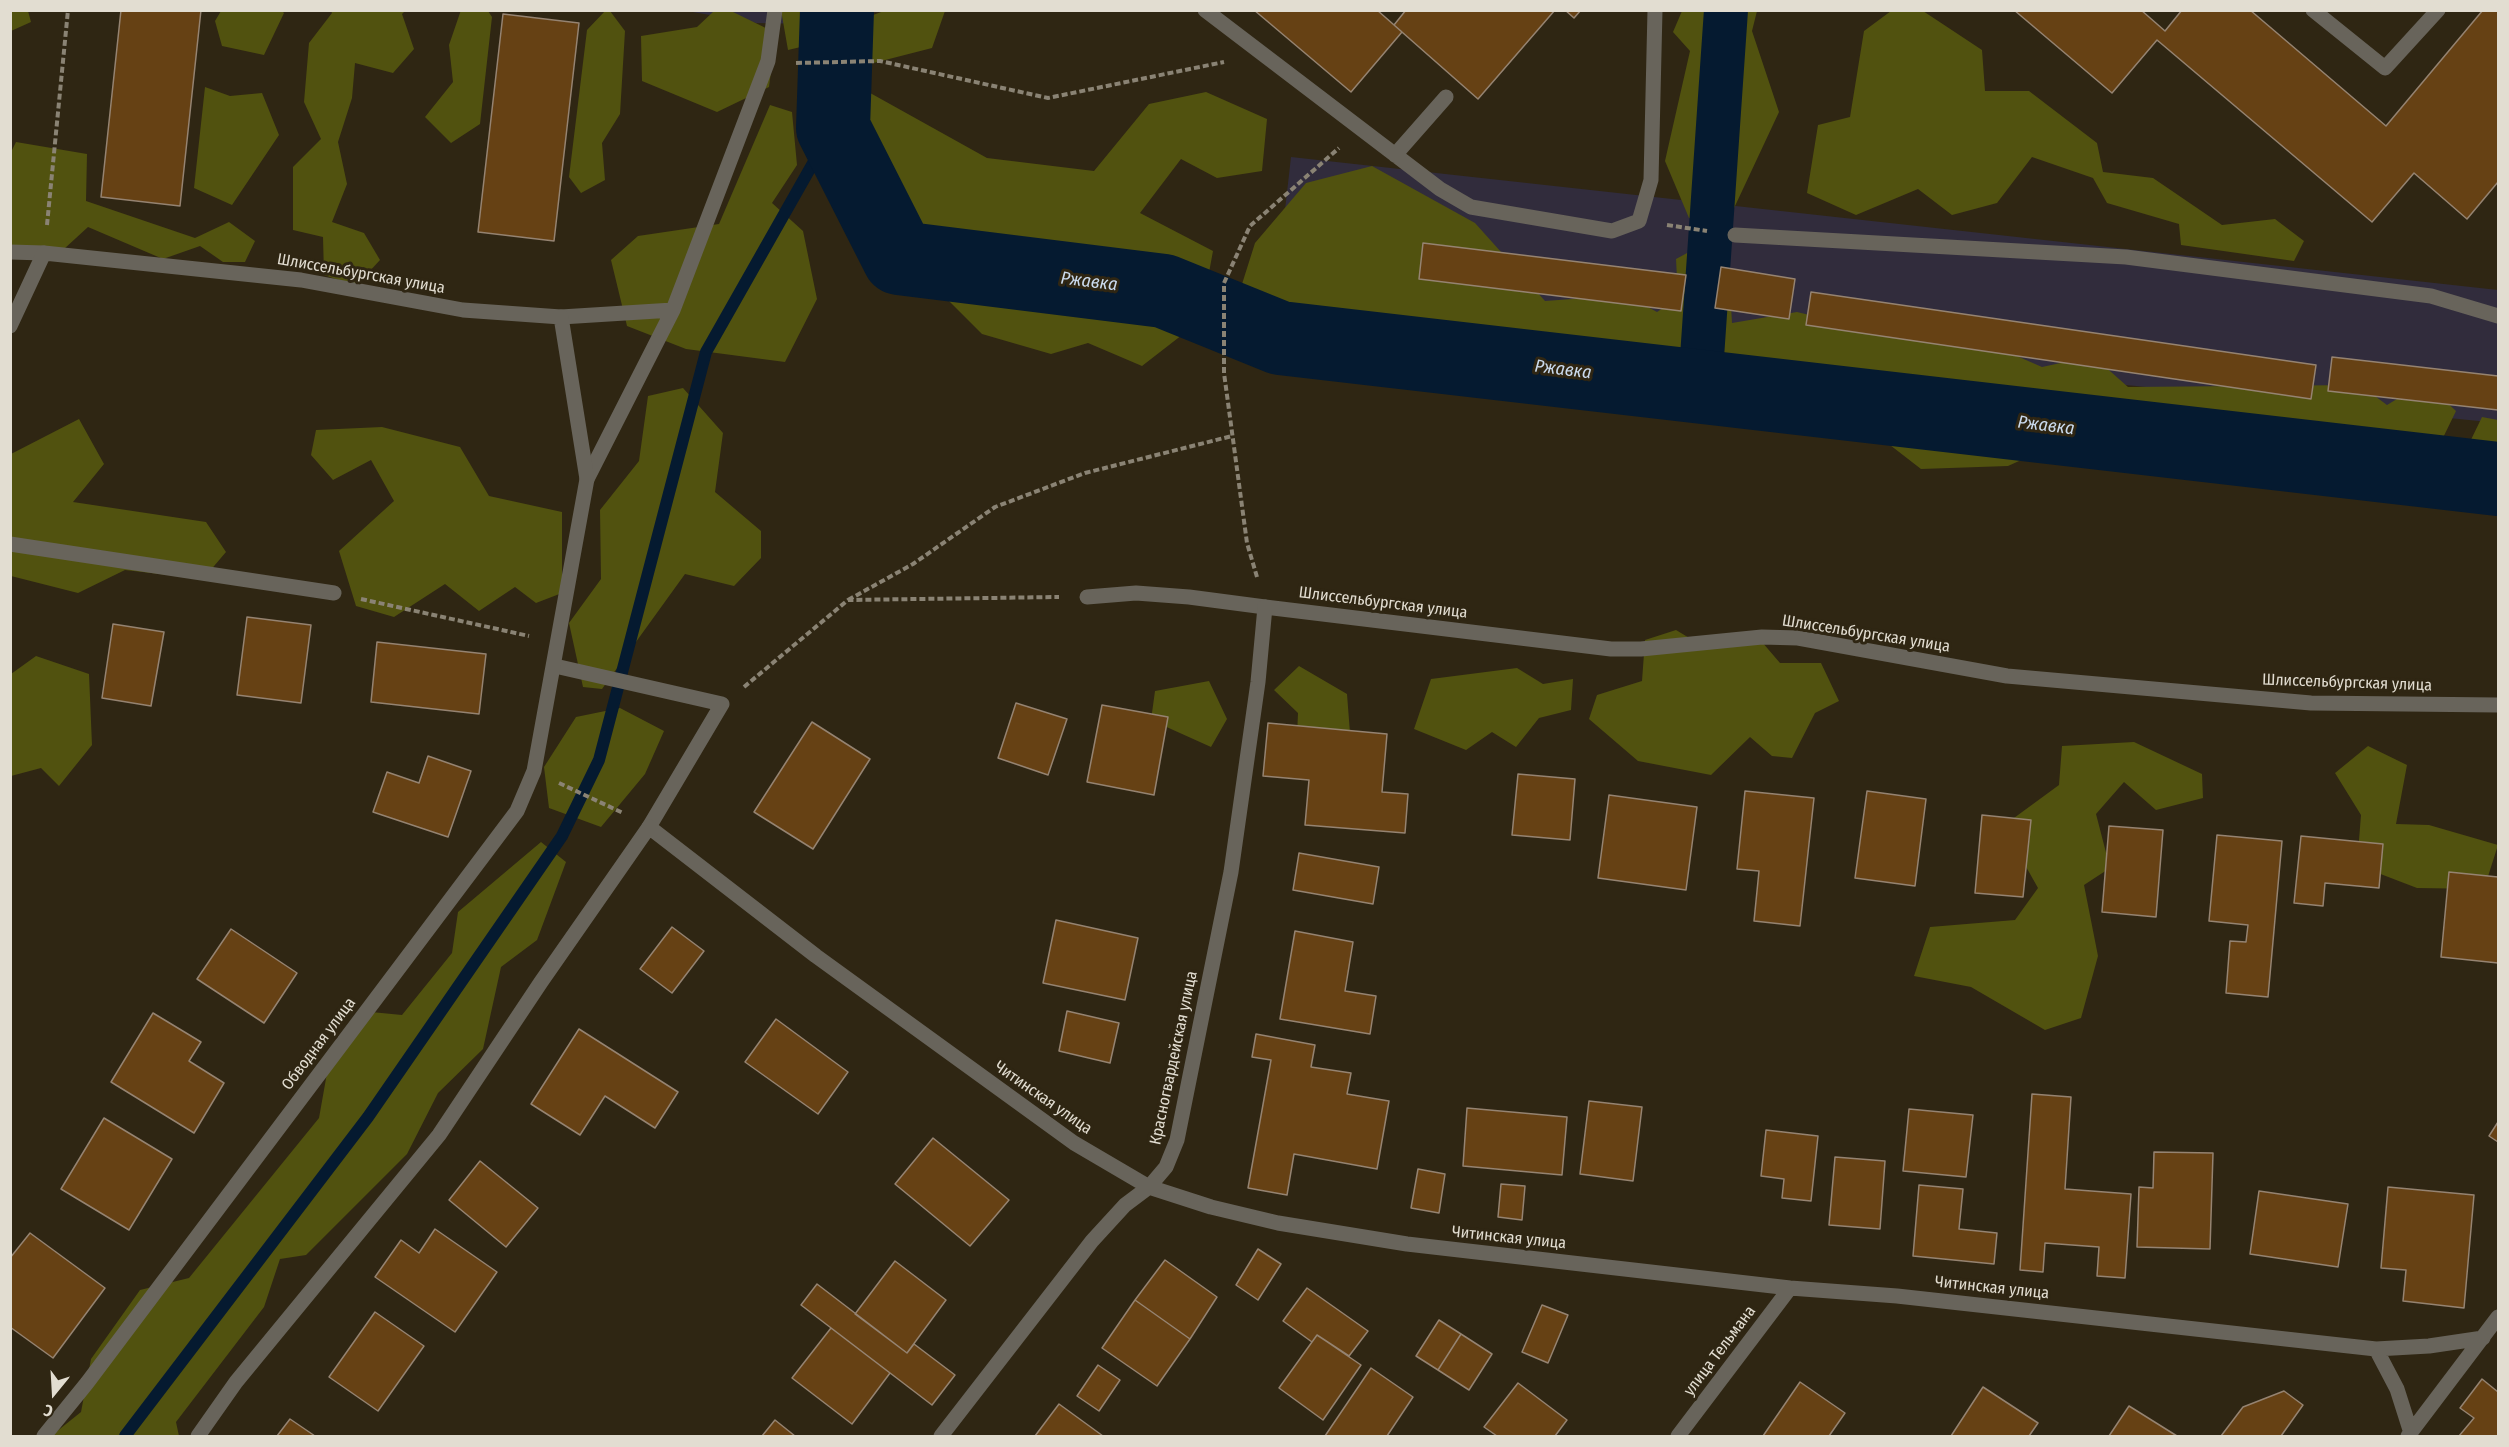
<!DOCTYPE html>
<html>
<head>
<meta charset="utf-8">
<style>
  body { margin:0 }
  #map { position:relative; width:2509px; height:1447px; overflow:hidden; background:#2f2613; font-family:"Fira Sans Condensed",sans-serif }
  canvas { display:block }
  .frame { position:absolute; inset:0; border:12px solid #e2ddd1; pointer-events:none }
  .north { position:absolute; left:24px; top:1363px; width:60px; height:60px; -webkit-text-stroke:4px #2f2613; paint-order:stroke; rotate:198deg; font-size:16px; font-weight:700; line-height:24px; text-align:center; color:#e2ddd1 }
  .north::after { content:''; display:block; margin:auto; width:21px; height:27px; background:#e2ddd1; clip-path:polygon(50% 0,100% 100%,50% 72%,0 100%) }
</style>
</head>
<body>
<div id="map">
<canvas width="2509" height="1447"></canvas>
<div class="frame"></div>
<div class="north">С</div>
</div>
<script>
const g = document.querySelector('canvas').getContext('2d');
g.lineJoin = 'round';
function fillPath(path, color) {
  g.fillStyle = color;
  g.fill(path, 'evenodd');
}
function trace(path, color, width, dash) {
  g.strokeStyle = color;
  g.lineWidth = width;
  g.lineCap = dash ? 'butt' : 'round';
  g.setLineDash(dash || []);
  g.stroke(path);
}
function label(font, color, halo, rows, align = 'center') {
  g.font = font + ' "Fira Sans Condensed",sans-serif';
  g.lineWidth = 6;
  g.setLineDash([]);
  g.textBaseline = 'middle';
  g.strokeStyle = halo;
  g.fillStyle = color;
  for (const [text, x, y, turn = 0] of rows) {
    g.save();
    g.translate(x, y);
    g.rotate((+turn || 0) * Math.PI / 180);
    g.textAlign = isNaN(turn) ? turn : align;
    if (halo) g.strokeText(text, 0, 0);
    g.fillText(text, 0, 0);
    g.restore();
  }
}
const industrial = new Path2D(`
  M687,11H813L812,24L756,23Z
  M1291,157L2498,290V423L1275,298Z`);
const green = new Path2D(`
  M461,10L488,11L492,17L480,124L451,143L425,117L453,82L449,45Z
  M781,10H873V15L884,11H945L932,48L854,68L822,42L788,50Z
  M10,11H28L31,22L11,31Z
  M282,11L284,13L264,55L222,46L215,21L221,11Z
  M331,11H405L402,14L414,49L393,73L355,63L352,98L338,142L347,184L332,222L364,233L380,260L356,286L324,275L323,237L293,230V167L321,139L304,102L309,43L332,13Z
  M605,11H610L625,31L620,114L602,143L605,180L581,193L569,177L587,30Z
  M714,11H731L776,33L769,87L717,112L642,81L641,36L697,27Z
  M1682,11H1757L1752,31L1779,112L1728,221L1689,218L1665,161L1690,51L1673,32Z
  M1891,11H1923L1982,50L1985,91H2029L2097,143L2103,172L2153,178L2222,225L2275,219L2304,241L2294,261L2181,245L2179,224L2107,203L2093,178L2032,157L1997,203L1952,215L1918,189L1856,215L1807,193L1818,125L1850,117L1864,31Z
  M205,87L230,96L262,93L279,135L232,205L194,188Z
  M863,89L987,158L1094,171L1149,104L1206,92L1267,119L1262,171L1217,178L1181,159L1140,213L1213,251L1200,321L1142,366L1088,343L1051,354L982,334L924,276L874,260L841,159L812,134L819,96Z
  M770,105L792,112L797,165L772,203L803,231L817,299L785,362L686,349L627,326L611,260L638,236L719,224Z
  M16,142L87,154L86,201L195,238L229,222L255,241L245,262H223L200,246L163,259L88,227L64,249L11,246L10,154Z
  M1372,166L1475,223L1545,301L1626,295L1657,312L1678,298L1676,259L1700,246L1728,255L1732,323L1797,312L1881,332L1955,329L2042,367L2093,356L2128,387L2360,385L2387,405L2425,382L2456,411L2439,446L2401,449L2369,440L2327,486L2291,485L2256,461L2153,453L2121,415L2008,466L1921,469L1797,373L1761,387L1673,378L1644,355L1579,364L1540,352L1466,373L1422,345L1299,353L1236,303L1255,243L1306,183Z
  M683,388L723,433L715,492L761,531V558L734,586L685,574L602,689L583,687L569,623L601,579L600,510L639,461L648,396Z
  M2482,417L2498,420V471L2484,470L2466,450Z
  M79,419L104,464L73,502L206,522L226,552L203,579L125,570L78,593L11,576V454Z
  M382,427L460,447L489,496L562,512V593L536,603L515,587L479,611L445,584L394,617L356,606L339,551L394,501L371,460L333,480L311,455L316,430Z
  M1676,630L1701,645L1762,642L1780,663H1821L1839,701L1815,713L1792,758L1772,756L1750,737L1711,775L1638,761L1589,719L1597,695L1642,681L1645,640Z
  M36,656L89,674L92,745L59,786L41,768L11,776V674Z
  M1299,666L1347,694L1352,759H1296L1298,713L1274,690Z
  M1517,668L1543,684L1573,679L1571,710L1539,718L1516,747L1492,732L1466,750L1414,729L1431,679Z
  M1209,681L1227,719L1211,747L1151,720L1155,691Z
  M620,708L664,731L645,774L601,827L549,808L544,767L576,717Z
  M2134,742L2202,774L2203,798L2156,810L2124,782L2096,814L2110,868L2084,885L2098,956L2081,1018L2045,1030L1971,987L1914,976L1930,927L2015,920L2038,888L2003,826L2059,785L2062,746Z
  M2368,746L2407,765L2396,824L2429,825L2498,845L2484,889L2417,888L2357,865L2361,815L2335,773Z
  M541,842L566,862L537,940L501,967L483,1049L438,1093L407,1154L306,1255L280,1259L264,1307L176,1422L179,1436H51L81,1412L91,1359L140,1290L189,1278L319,1118L327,1073L371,1012L402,1015L452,953L458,912Z`);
const stream = new Path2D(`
  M125,1436L368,1117L562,836L599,760L706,352L833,128`);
const canal = new Path2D(`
  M1700,386L1726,10`);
const river = new Path2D(`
  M837,10L833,128L899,258L1164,291L1280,338L2498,479`);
const building = new Path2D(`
  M121,10H201L180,206L101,197Z
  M1254,10H1377L1402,32L1351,92Z
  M1406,10H1555L1478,99L1394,25Z
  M1565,10H1581L1574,18Z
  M2014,10H2141L2165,31L2182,10H2250L2386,126L2483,10H2498V182L2467,219L2414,173L2372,222L2157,40L2112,93Z
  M503,14L579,23L554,241L478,232Z
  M1423,243L1686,275L1681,311L1419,279Z
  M1721,267L1795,279L1789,319L1715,308Z
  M1811,292L2316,365L2311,399L1806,325Z
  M2332,357L2498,376V410L2328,391Z
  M247,617L311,625L301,703L237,695Z
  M113,624L164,632L151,706L102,698Z
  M377,642L486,654L479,714L371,702Z
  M1016,703L1067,719L1048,775L998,758Z
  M1102,705L1168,717L1154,795L1087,782Z
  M812,722L870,759L813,849L754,812Z
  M1268,723L1387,734L1382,792L1408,794L1405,833L1305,825L1309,780L1263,776Z
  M428,756L471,771L448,837L373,812L387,772L419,783Z
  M1518,774L1575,779L1570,840L1512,835Z
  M1745,791L1814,798L1800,926L1754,921L1759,871L1737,869Z
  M1867,791L1926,799L1915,886L1855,878Z
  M1609,795L1697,807L1686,890L1598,878Z
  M1982,815L2031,820L2023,897L1975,893Z
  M2109,826L2163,830L2156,917L2102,912Z
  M2217,835L2282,841L2268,997L2226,993L2230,941L2246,942L2248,925L2209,921Z
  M2301,836L2383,844L2379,888L2325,883L2323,906L2294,903Z
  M1299,853L1379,867L1373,904L1293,890Z
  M2449,872L2498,877V963L2441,957Z
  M1056,920L1138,938L1125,1000L1043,983Z
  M672,927L704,951L672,993L640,969Z
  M231,929L297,973L264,1023L197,979Z
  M1295,931L1353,942L1345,991L1376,996L1370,1034L1280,1019Z
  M1067,1011L1119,1023L1110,1063L1059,1051Z
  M153,1013L201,1042L189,1061L224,1083L194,1133L111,1082Z
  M776,1019L848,1072L818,1114L745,1062Z
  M579,1029L678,1092L655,1128L605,1096L580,1135L531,1104Z
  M1256,1034L1315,1045L1311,1067L1351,1073L1347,1094L1389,1101L1377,1169L1294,1154L1287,1195L1248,1188L1271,1060L1252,1057Z
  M2032,1094L2071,1097L2065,1189L2131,1194L2125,1278L2097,1276L2099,1247L2045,1243L2043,1272L2020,1270Z
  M1589,1101L1642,1107L1633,1181L1580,1174Z
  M1467,1108L1567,1117L1562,1175L1463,1166Z
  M1909,1109L1973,1115L1966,1177L1903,1171Z
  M104,1118L172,1159L129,1230L61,1189Z
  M2498,1122V1142L2489,1136Z
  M1766,1130L1818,1136L1811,1201L1782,1198L1784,1179L1761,1176Z
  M933,1138L1009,1200L970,1246L895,1184Z
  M2154,1152L2213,1153L2210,1249L2137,1247L2139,1187L2153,1188Z
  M1835,1157L1885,1161L1880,1229L1829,1225Z
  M480,1161L538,1208L506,1247L449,1200Z
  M1418,1169L1445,1174L1439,1213L1411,1208Z
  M1501,1184L1525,1186L1522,1220L1498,1217Z
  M1919,1185L1963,1189L1959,1229L1997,1233L1994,1264L1913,1256Z
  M2388,1187L2474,1195L2464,1308L2403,1301L2406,1270L2381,1268Z
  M2259,1191L2348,1204L2338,1267L2250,1254Z
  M435,1229L497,1272L455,1332L375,1277L401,1240L419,1253Z
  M30,1233L105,1288L53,1358L10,1327V1258Z
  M1258,1249L1281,1264L1258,1300L1236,1285Z
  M1165,1260L1217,1297L1190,1339L1135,1300Z
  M895,1261L946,1300L907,1353L855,1314Z
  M817,1284L907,1353L914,1344L955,1375L932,1405L801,1305Z
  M1307,1288L1368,1331L1349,1356L1317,1335L1312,1342L1283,1321Z
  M1135,1300L1190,1339L1157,1386L1102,1348Z
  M1542,1305L1568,1315L1548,1363L1522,1352Z
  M375,1312L424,1346L378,1411L329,1377Z
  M1439,1320L1461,1334L1438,1370L1416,1356Z
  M831,1328L890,1373L852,1424L792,1378Z
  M1461,1334L1492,1354L1469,1390L1438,1370Z
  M1317,1335L1361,1365L1323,1420L1279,1388Z
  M1098,1365L1120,1380L1099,1411L1077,1396Z
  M1371,1368L1413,1397L1387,1436H1325Z
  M2482,1379L2498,1392V1436H2459L2474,1418L2460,1408Z
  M1800,1382L1845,1413L1829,1436H1763Z
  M1518,1383L1567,1420L1555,1436H1497L1484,1427Z
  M1983,1387L2038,1423L2029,1436H1951Z
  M2284,1391L2303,1405L2281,1436H2221L2243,1407Z
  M1059,1404L1103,1436H1035Z
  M2129,1406L2177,1436H2109Z
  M290,1419L315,1436H277Z
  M775,1420L795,1436H762Z`);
const path = new Path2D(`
  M796,63L880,61L1048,98L1224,62
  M47,225L68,10
  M1667,225L1707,231
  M1257,577L1247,543L1224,373V283L1250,226L1339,148
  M361,599L529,636
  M848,600L913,564L995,507L1085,473L1232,436
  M744,687L848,600L1059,597
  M559,783L623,813`);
const lane = new Path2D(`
  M1205,10L1440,189L1471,207L1612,231L1639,221L1651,180L1655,10
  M2313,10L2385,68L2438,10
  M1395,155L1446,97
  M1735,235L2126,257L2431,296L2498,316
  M10,252L44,253
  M561,317L673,310
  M587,479L673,310L768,61L775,10
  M10,544L334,593
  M1087,597L1136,593L1189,597L1265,607
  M555,666L722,704L649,827`);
const street = new Path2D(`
  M10,326L44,253L301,280L463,310L561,317L587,479L534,771L517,811L87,1383L44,1436
  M2376,1349L2397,1389L2411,1433
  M198,1436L236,1382L439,1135L541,982L649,827L816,956L1074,1143L1149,1187L1211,1207L1278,1223L1407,1244L1790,1288L1897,1296L2376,1349L2429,1346L2483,1338
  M941,1436L1092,1241L1125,1205L1149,1187L1166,1167L1177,1140L1231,872L1258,682L1265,607L1611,649H1641L1762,637L1798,638L2007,676L2311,703L2498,705
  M1678,1436L1790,1288
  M2408,1436L2498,1317`);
const streetNames = [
  ["Шлиссельбургская улица",361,274,10],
  ["Шлиссельбургская улица",1383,603,7],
  ["Шлиссельбургская улица",1866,634,9],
  ["Шлиссельбургская улица",2347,683,2],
  ["Обводная улица",319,1044,-53],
  ["Красногвардейская улица",1174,1058,-78],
  ["Читинская улица",1043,1098,35],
  ["Читинская улица",1509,1238,6],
  ["Читинская улица",1992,1288,6],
  ["улица Тельмана",1720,1351,-53]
];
const waterNames = [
  ["Ржавка",1089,282,7],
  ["Ржавка",1563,370,7],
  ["Ржавка",2046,426,7]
];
fillPath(industrial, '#312c3c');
fillPath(green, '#51520f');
trace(stream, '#051a30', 12);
trace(canal, '#051a30', 44);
trace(river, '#051a30', 74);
fillPath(building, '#664114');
trace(building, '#958371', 1.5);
trace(path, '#8a8374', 4, [6, 3]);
trace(lane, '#68645b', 15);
trace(street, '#68645b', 15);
label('16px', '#e2ddd1', '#2f2613', streetNames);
label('italic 18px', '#cadaed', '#2f2613', waterNames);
</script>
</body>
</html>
